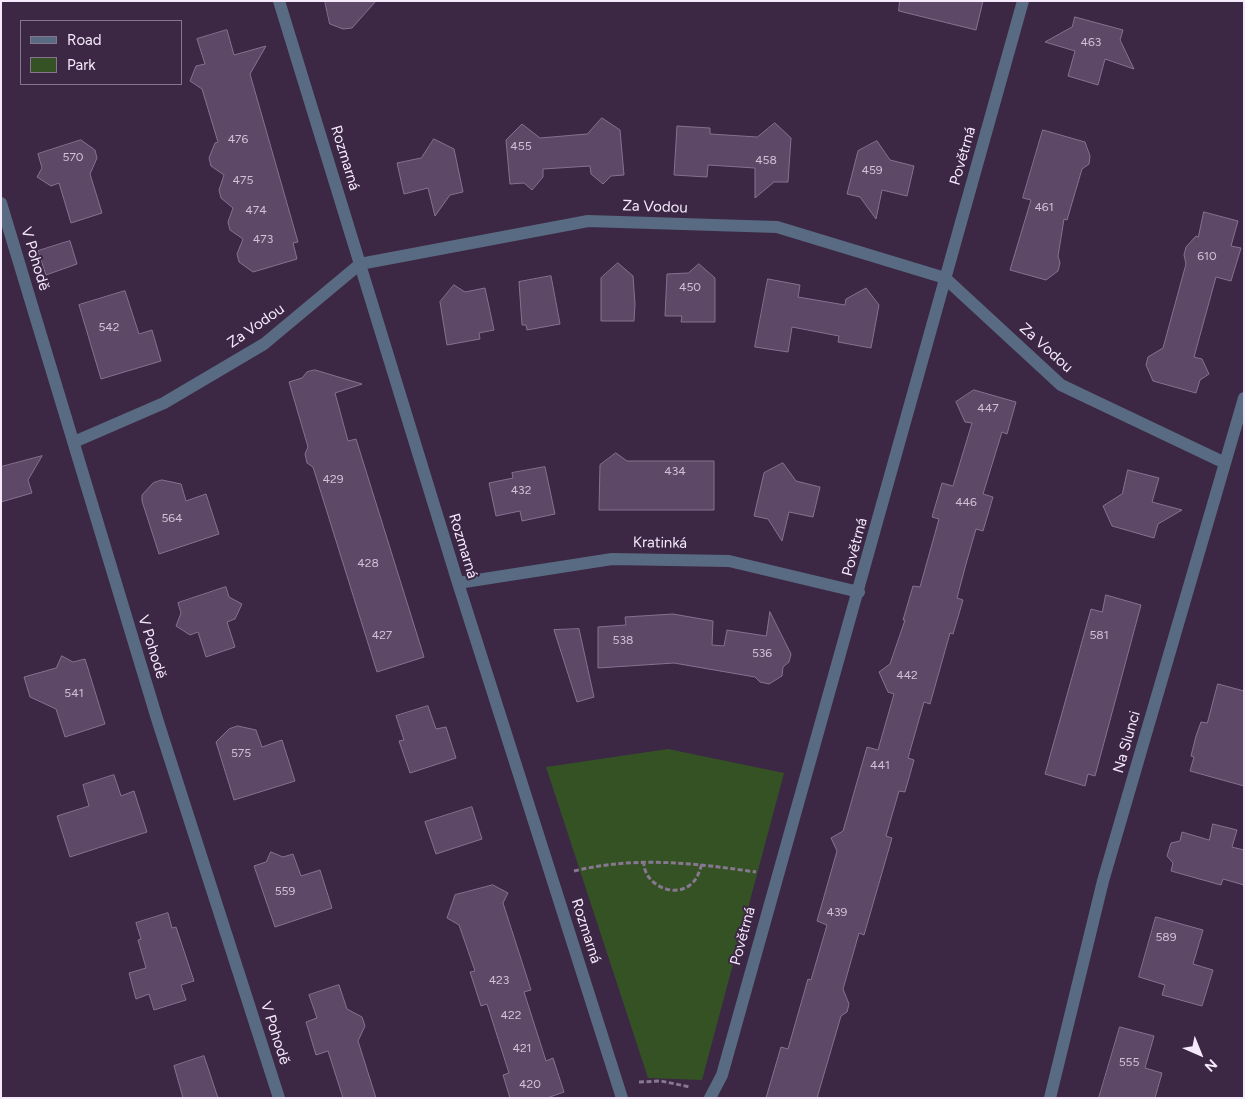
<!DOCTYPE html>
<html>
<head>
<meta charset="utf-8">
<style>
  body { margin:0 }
  #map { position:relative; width:1245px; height:1099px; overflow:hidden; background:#3c2845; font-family:Figtree,sans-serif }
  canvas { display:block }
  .frame { position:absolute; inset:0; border:2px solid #f6e9fc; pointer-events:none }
  .legend { position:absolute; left:20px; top:20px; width:162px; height:65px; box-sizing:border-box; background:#3c2845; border:1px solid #86758e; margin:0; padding:6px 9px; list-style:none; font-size:15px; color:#f6e9fc }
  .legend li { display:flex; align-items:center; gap:10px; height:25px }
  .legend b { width:25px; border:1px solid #86758e }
  .north { position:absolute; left:1175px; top:1029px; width:50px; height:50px; -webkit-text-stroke:4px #3c2845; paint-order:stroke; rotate:136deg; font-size:14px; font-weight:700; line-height:20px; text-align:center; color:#f6e9fc }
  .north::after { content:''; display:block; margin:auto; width:18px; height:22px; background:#f6e9fc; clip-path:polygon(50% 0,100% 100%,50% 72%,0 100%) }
</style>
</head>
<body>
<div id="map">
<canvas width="1245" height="1099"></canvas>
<div class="frame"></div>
<ul class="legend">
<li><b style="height:6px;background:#596b82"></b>Road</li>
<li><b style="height:14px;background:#355224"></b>Park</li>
</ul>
<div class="north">N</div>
</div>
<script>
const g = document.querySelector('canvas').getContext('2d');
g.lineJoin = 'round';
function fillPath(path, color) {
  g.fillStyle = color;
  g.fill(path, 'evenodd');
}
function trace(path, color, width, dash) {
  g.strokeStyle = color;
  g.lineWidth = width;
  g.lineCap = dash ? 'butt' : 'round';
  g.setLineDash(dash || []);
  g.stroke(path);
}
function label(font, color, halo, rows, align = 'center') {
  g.font = font + ' Figtree,sans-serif';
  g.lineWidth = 4;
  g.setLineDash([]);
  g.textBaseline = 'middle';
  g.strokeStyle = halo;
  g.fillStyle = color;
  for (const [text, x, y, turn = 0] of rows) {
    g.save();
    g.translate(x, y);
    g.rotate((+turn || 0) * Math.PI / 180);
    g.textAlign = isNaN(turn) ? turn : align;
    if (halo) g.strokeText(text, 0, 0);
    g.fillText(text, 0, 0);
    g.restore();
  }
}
const green = new Path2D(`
  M668,749L784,773L702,1080L648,1078L546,767Z`);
const building = new Path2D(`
  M325,1H376L352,28L343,29L330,24Z
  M900,1H983L976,30L899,11Z
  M1075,17L1123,30L1120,40L1134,69L1105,59L1098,85L1068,76L1075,51L1045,42L1072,27Z
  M227,30L234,55L266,46L250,74L298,242L293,243L297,259L253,272L239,262L237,254L243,239L230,230L228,222L233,208L221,198L219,190L224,175L211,166L209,158L215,143L218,142L202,89L190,81L196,66L205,64L197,39Z
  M602,118L620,130L624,175L611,176L603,184L591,174L590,166L543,169V177L532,190L524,183L510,184L506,140L522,124L540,138L587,134Z
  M775,123L791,138L788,182H774L755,198V168L708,165L707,177L674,175L677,126L710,128V134L757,137Z
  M1043,130L1085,142L1090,156L1089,164L1082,169L1067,220L1064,219L1058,256L1060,263L1058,271L1046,280L1010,270L1031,200L1023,198Z
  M434,139L454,149L463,192L450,195L435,216L428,188L404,194L397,163L421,158Z
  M81,140L95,150L97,158L90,174L102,213L71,223L59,183L51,186L37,177L42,168L38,154Z
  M877,141L890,160L914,166L907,196L882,190L876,219L860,197L847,194L858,151Z
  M1204,212L1238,221L1231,246L1241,248L1231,281L1216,277L1194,357L1202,359L1209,374L1200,380L1196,393L1153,381L1146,365L1148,357L1163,348L1186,264L1184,255L1186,247L1196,236L1198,237Z
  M70,241L77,264L46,275L38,251Z
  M618,263L633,276L635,304L634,321H601V278Z
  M699,264L715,278V322H681L682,316H665L667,274L688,273Z
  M551,276L560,324L527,330L526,325H522L519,282Z
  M768,279L800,285L798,297L845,305L846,299L866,288L879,305L871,348L838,342L839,336L792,327L788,352L755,347Z
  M454,285L465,292L485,288L494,330L479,333L480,339L447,345L440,302Z
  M125,291L139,334L152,330L161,361L101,379L79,305Z
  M315,370L362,384L335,393L348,441L356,439L424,657L377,672L313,467L307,463L305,454L308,447L289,382L302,378L307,372Z
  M974,390L1016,402L1007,434L1002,432L983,494L993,497L983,531L976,529L966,564L957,598L963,600L953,634L950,633L930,704L924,702L908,758L914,760L905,792L899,791L886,836L892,838L864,935L859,933L843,989L849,1004L847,1012L841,1016L817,1098H766L781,1047L788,1049L808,979L811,980L827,925L817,921L837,851L831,838L843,831L867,747L878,750L894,694L888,692L879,672L890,664L905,620H903L913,586L920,587L939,519L932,517L942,483L953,486L972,423L965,422L956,402Z
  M616,453L627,461H714V510H599L600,465Z
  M42,456L28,480L32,493L1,502V467Z
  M783,463L796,481L820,487L813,517L789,512L782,541L768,519L754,516L764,473Z
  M545,467L555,514L522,521L520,511L496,516L489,483L513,478L512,473Z
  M1128,470L1159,478L1152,502L1182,510L1158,524L1154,538L1112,526L1103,506L1122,494Z
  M162,480L181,484L186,501L206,494L219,534L159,554L142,501V495L153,483Z
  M226,587L229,597L242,604L235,619L227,622L235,647L206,657L198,632L190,635L176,626L181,613L178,603Z
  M1106,595L1141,605L1095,776L1088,774L1085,786L1045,774L1091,609L1102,612Z
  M770,612L791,654L789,662L783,667L782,676L769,684L760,682L755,677L674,663L598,668V627L626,625L625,617L673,614L713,621L712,645L724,646L727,630L766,636Z
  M579,629L594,697L577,702L554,630Z
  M62,656L73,662L85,659L105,724L65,737L56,709L30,697L24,677L56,668Z
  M1218,684L1244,691V786L1190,771L1194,757L1191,756L1196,736L1201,722L1207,723Z
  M428,706L436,729L446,727L456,758L410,773L399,741L404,740L396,716Z
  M238,726L256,730L262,747L282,740L295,781L234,800L216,742L229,729Z
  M114,775L121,796L134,791L147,832L70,857L57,816L89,806L83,785Z
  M472,807L482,839L436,854L425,822Z
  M1213,824L1237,830L1232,847L1244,850V885L1223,879L1221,885L1171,871L1173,863L1167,856L1171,843L1180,841L1182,832L1209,840Z
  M271,852L283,857L293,854L301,876L320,870L332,908L275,927L254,866L266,862Z
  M493,885L508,893L503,903L531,990L524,992L546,1061L553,1058L564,1092L547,1098H510L503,1075L509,1073L487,1004L481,1006L470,972L475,971L459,925L447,918L455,895Z
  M168,913L172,928L176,927L194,981L181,985L186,1000L154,1010L149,994L136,999L129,973L146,968L138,940L141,939L136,923Z
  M1156,917L1203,930L1193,964L1213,970L1202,1006L1162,995L1165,985L1139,977Z
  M339,985L347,1009L362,1017L365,1026L358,1041L376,1098H343L328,1051L316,1055L306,1022L317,1018L309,995Z
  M1120,1027L1154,1036L1145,1068L1162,1073L1155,1098H1099Z
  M204,1056L218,1098H183L174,1066Z`);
const path = new Path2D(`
  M644,861C642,883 673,899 690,885C697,880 699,872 702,864
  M574,871C637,856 693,863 756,872
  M639,1082L661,1081L690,1087`);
const minor = new Path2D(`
  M279,1L458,583L622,1098
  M1,203L158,722L279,1098
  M74,442L164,403L264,344L360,264L588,221L777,227L945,278L1061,385L1225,463
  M458,583L612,559L729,561L859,592
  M710,1098L722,1075L1023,1
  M1050,1098L1103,881L1244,398`);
const numberNames = [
  ["463",1091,42],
  ["476",238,139],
  ["455",521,146],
  ["570",73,157],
  ["458",766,160],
  ["459",872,170],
  ["475",243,180],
  ["461",1044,207],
  ["474",256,210],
  ["473",263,239],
  ["610",1207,256],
  ["450",690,287],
  ["542",109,327],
  ["447",988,408],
  ["434",675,471],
  ["429",333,479],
  ["432",521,490],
  ["446",966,502],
  ["564",172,518],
  ["428",368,563],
  ["427",382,635],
  ["581",1099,635],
  ["538",623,640],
  ["536",762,653],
  ["442",907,675],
  ["541",74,693],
  ["575",241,753],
  ["441",880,765],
  ["559",285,891],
  ["439",837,912],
  ["589",1166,937],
  ["423",499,980],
  ["422",511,1015],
  ["421",522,1048],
  ["555",1129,1062],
  ["420",530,1084]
];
const streetNames = [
  ["Povětrná",963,156,-74],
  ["Rozmarná",345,158,73],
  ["Za Vodou",655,207,2],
  ["V Pohodě",35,259,73],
  ["Za Vodou",256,326,-35],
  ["Za Vodou",1046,348,42],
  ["Kratinká",660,543,1],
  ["Rozmarná",463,546,73],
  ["Povětrná",855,547,-75],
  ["V Pohodě",152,647,73],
  ["Na Slunci",1127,742,-74],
  ["Rozmarná",586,931,72],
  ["Povětrná",743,936,-75],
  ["V Pohodě",275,1033,72]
];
fillPath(green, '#355224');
fillPath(building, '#5e4867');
trace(building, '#877091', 1);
trace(path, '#887790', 3, [5, 2.5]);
trace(minor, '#596b82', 12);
label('12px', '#d0c1d7', null, numberNames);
label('15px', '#f6e9fc', '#3c2845', streetNames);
</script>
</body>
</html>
